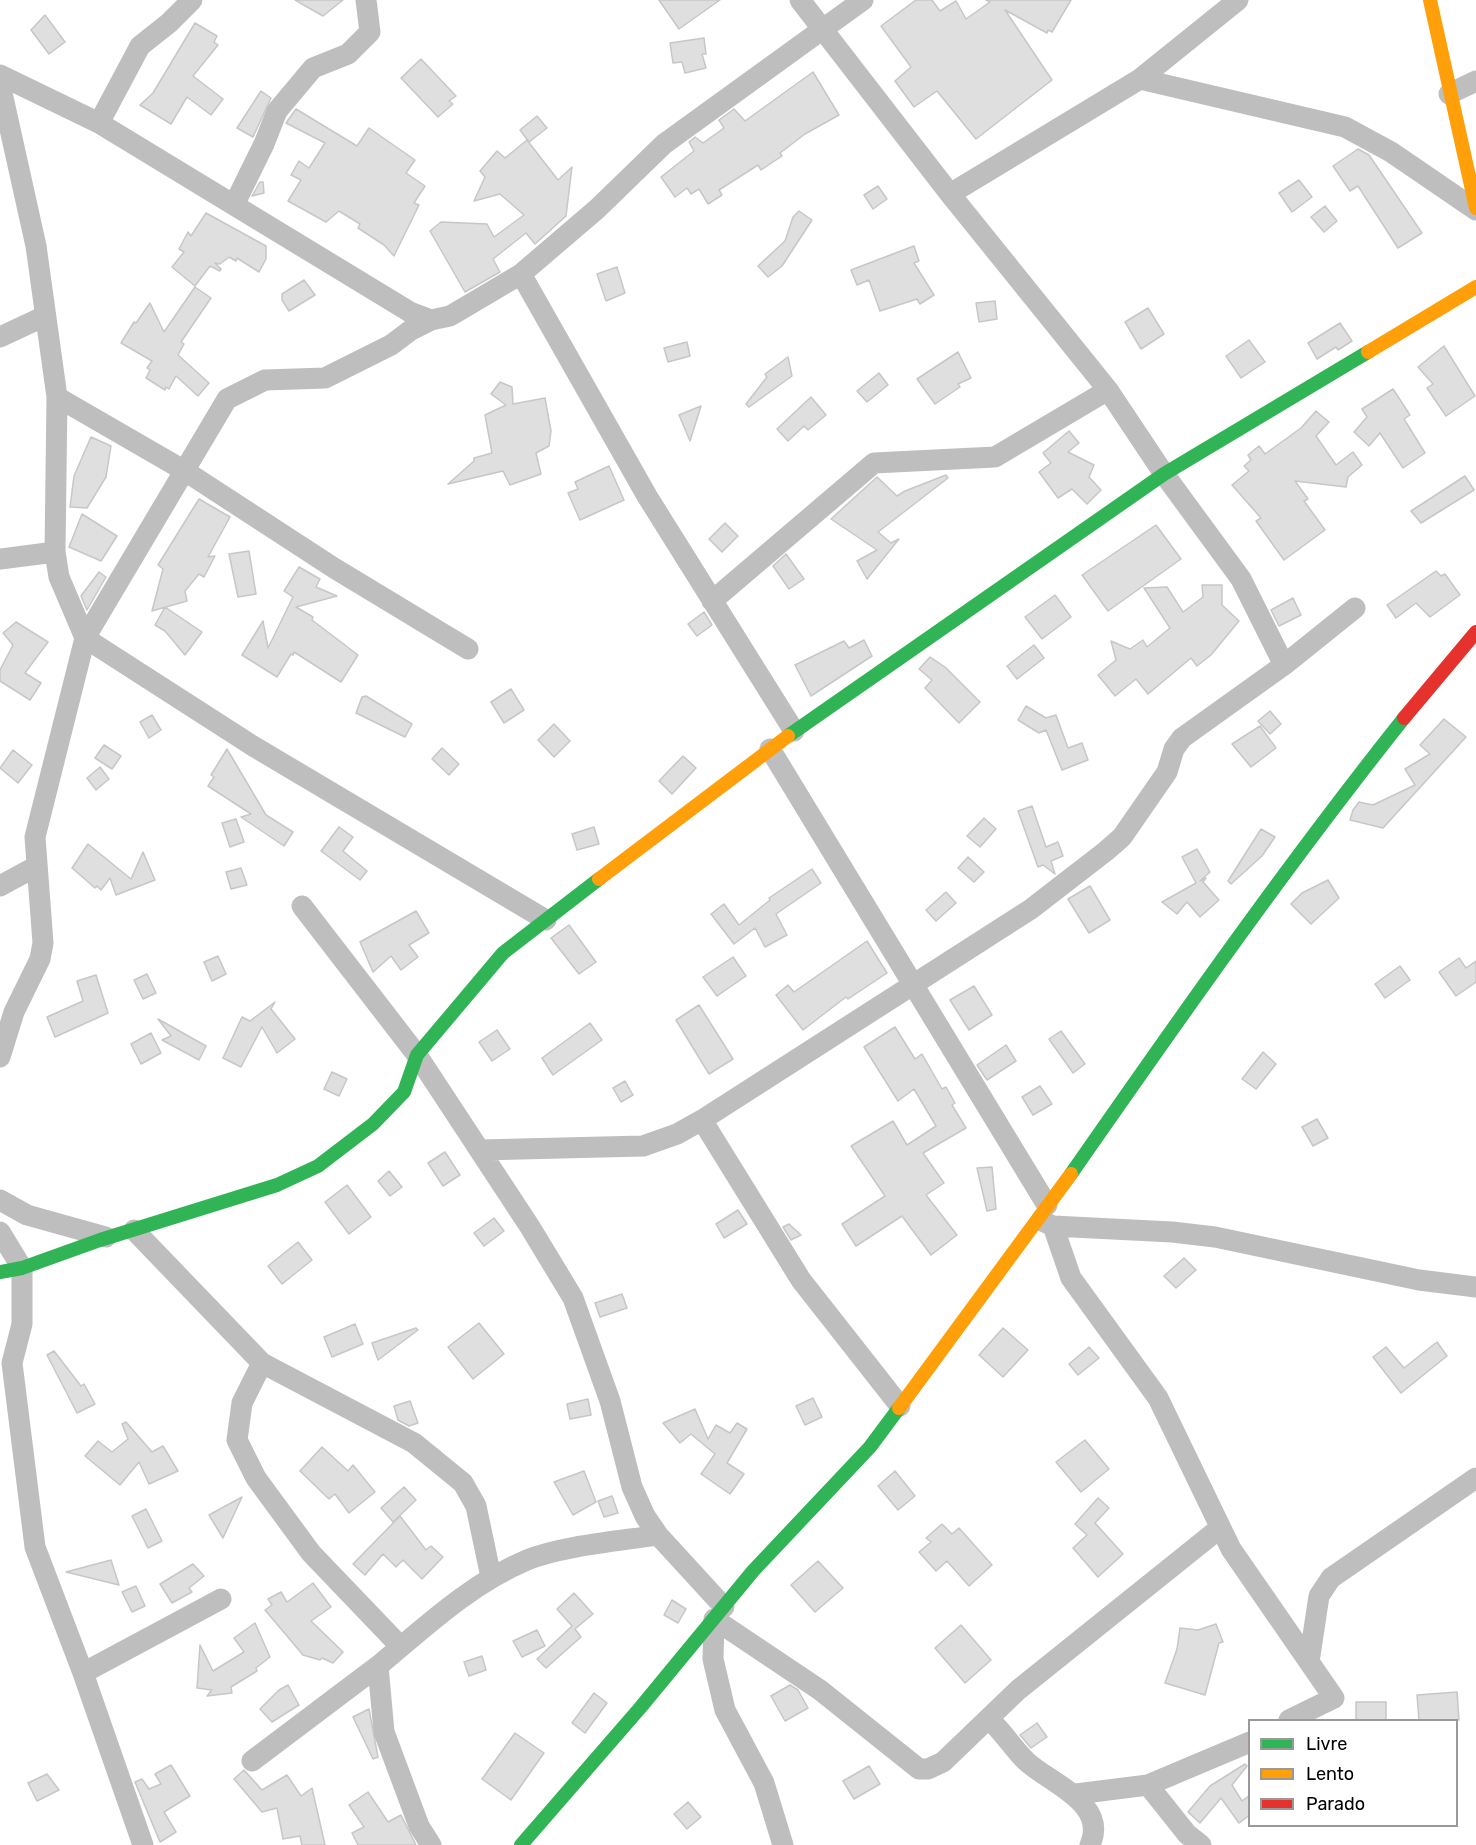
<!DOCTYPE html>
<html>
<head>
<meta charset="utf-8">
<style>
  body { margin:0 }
  #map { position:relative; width:1476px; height:1845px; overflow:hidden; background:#fff; font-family:Rubik,sans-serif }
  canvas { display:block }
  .legend { position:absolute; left:1248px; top:1719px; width:210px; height:108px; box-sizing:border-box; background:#fff; border:2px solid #999; margin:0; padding:8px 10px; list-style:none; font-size:18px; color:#000 }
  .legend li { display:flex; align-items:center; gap:12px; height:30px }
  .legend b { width:30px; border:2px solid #999 }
</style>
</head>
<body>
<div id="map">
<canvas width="1476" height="1845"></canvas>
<ul class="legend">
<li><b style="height:8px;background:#30b455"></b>Livre</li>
<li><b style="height:8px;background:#ff9f0a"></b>Lento</li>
<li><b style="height:8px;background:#e5322d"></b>Parado</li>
</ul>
</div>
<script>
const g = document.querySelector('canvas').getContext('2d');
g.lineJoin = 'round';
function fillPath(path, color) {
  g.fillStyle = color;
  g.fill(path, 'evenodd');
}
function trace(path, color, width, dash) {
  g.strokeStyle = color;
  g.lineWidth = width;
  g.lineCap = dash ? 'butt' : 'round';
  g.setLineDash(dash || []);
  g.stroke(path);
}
const building = new Path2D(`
  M295,0H343L323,16Z
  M659,0H720L679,29Z
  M916,0H932L940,11L956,1L966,19L990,2L986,0H1071L1052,32L1048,30L1047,33L1005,10L1052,80L976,139L937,91L914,107L895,81L911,67L881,26Z
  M45,15L65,42L49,54L31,30Z
  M195,23L217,36L214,42L218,45L193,76L223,99L211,115L187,97L171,124L140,105L153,93Z
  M704,38L706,54H702L706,68L685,73L682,62L673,63L670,43Z
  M421,59L456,96L449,101L453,104L438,117L401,78Z
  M813,72L839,115L805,134L780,153L782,156L761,170L758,165L719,190L722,195L708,204L699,189L691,194L687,188L675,197L661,177L694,151L689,142L695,137L703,143L724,128L719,120L734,109L745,121Z
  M261,91L271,98L253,137L237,128Z
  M296,109L357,146L369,128L415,160L406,173L425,186L414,203L419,205L394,256L384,245L358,228L360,224L339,211L326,222L288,201L301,180L291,175L299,161L309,168L325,143L286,123Z
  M537,116L547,128L529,142L520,130Z
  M527,140L558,180L572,167L566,216L535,244L526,233L493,259L500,272L465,292L430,231L441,222L487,224L494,237L524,215L500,194L474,201L485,177L480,171L497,151L505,158Z
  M1358,149L1369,155L1422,233L1398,248L1358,186L1350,191L1333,166Z
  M1299,180L1312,197L1292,212L1279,193Z
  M260,182H263L264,193L252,196Z
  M878,186L887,199L873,209L864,195Z
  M1325,206L1337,221L1324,232L1311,217Z
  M799,211L812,220L782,266L768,277L758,266L785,241L793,217Z
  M206,213L266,246V259L259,272L237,258L236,261L229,257L220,264L215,263L221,269L220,271L210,266L195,286L172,267L184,252L179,249L188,232L191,236Z
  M914,246L919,261L914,263L934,295L920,304L917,299L880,311L869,280L857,285L851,270Z
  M617,267L625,293L606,301L597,274Z
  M304,280L315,295L289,311L282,300V294Z
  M195,287L211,298L181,342L184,344L178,355L209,383L198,396L176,376L169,389L166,387L165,390L146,378L150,370L147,368L152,361L121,343L134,322L136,323L150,303L164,332Z
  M995,301L997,319L979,322L976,303Z
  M1148,308L1164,334L1141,349L1125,322Z
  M1340,323L1352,341L1338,350L1336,347L1317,359L1308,343Z
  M1249,340L1265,362L1241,378L1226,356Z
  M687,342L690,356L668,362L664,348Z
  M1444,346L1475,396L1446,416L1427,388L1433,384L1418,367Z
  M958,352L971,378L958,384L960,387L935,404L917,379Z
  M788,357L792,376L749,407L746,404L767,377L765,374Z
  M879,373L888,385L867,402L857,391Z
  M500,382L512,387L513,404L545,398L551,431L549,446L536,453L541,474L510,485L503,471L448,484L474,461V458L492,453L485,415L506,405L491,394Z
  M1393,389L1410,415L1404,419L1425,453L1403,468L1380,433L1369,446L1354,432L1367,417L1362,409Z
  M811,397L826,415L808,430L804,426L788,441L777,429Z
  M701,406L690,441L679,415Z
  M1316,411L1329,422L1316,436L1336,465L1353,452L1362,465L1348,477L1346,487L1295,481L1308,499L1304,501L1325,530L1284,560L1256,521L1261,518L1232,485L1249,471L1244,466L1251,460L1248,455L1259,446L1265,454L1301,428Z
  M1069,431L1079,443L1068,452L1094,465L1089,477L1101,490L1087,504L1072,489L1058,498L1039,472L1051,463L1043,453Z
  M91,437L111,446L106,477L87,508L70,507L74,476Z
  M609,466L624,500L580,520L568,493L578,489L575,482Z
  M946,475L948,478L878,532L891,543L899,539L867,579L857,561L877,550L831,519L877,477L897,496L905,491Z
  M1465,476L1474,490L1421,523L1411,511Z
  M199,499L230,517L208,557L215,556L204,577L199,574L185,591L187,601L152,611L163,569L158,565Z
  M82,514L117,536L101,561L69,547Z
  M725,523L738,536L722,552L709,539Z
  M1156,525L1181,559L1108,611L1082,575Z
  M249,551L256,594L238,597L229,554Z
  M786,554L804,579L789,589L773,566Z
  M299,567L320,579L316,587L337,596L296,607L313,617L312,620L358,655L341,682L294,652L293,655L291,654L277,677L242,655L263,621L268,648L293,597L284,591Z
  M1436,571L1441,576L1445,574L1460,595L1430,617L1416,603L1396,618L1387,605Z
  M99,572L106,577L87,610L81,596Z
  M1202,585H1222V605L1239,621L1211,655L1197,666L1191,658L1148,694L1136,679L1115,696L1098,675L1116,660L1111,641L1130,649L1143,640L1147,647L1170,628L1144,588L1167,587L1183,612L1203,597Z
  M1055,595L1071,617L1042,639L1025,617Z
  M1293,598L1301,615L1279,626L1271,610Z
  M165,607L202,632L185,655L165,631L155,625Z
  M704,612L712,625L697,636L688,624Z
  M16,622L48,642L25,673L41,683L30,700L0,681V670L13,645L3,633Z
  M864,640L872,656L811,696L795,665L844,641L849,648Z
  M1034,645L1044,658L1017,679L1007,666Z
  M930,657L945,667L980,702L959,723L925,688L932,680L919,669Z
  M511,689L524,710L504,723L491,702Z
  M366,696L412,724L405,737L356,713L362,697Z
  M1026,706L1046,718L1056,715L1068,748L1082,743L1088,760L1062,770L1046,730L1039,733L1018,720Z
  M1270,711L1281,724L1270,734L1258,721Z
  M152,715L161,730L149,738L140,722Z
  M1444,719L1466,737L1383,828L1350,820L1353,810L1359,802L1373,805L1415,785L1405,769L1430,754L1420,745Z
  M554,724L570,741L554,757L538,740Z
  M1260,726L1276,748L1251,767L1232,744Z
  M104,745L121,756L112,769L95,758Z
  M442,748L459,764L449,775L432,759Z
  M227,749L266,815L293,832L284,846L241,817L251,814L208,786L214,777L211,775Z
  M13,750L32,765L18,783L0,768Z
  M683,756L696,768L672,794L659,781Z
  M100,767L109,779L96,790L87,778Z
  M1032,806L1046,847L1058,842L1063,856L1051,861L1055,874L1043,865L1038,867L1018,811Z
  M984,818L996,829L980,847L967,836Z
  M236,819L244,842L230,847L222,823Z
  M339,827L353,837L343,851L367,871L360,880L321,851Z
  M594,827L599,844L577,850L572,834Z
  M1261,829L1275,837L1262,856L1231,884L1228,881Z
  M88,844L131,879L143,852L155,880L116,895L110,878L101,890L97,886L95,888L72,868Z
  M1197,849L1210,872L1200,881L1206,878L1203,882L1219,900L1200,917L1187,902L1177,914L1162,902L1196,883L1182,857Z
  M968,857L984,872L974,882L958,868Z
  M241,868L247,885L231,889L226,872Z
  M812,869L821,883L776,914L787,935L765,947L755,928L734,944L711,914L724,904L739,925L770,900L769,898Z
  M1328,880L1339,898L1311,924L1291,904L1302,893Z
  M1090,886L1110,920L1089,933L1068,899Z
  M946,892L956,903L936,921L926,910Z
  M416,911L429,933L409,945L418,957L401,970L391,956L373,972L360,942Z
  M569,925L596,962L579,974L551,938Z
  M867,941L887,973L848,999L846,997L803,1030L776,995L788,985L794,992Z
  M218,956L226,974L212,981L204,962Z
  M733,957L746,976L717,996L703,977Z
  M1459,958L1466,968L1476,961V982L1456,996L1439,972Z
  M1400,966L1410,980L1385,998L1375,984Z
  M147,974L156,993L143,999L134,980Z
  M96,975L108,1013L55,1037L47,1017L83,1001L77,981Z
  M974,986L992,1015L969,1030L950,1000Z
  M275,1002L271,1009L295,1039L277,1053L262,1027L241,1067L223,1058L242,1017L250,1021Z
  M699,1005L733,1059L709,1074L676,1020Z
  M158,1019L206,1046L199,1060L162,1040L171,1036Z
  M590,1023L602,1040L553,1075L542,1058Z
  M895,1027L915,1059L922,1054L942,1089L946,1087L955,1103L952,1105L966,1128L923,1153L944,1183L926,1195L957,1235L931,1255L902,1216L856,1246L842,1224L885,1196L851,1146L893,1121L907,1145L936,1126L914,1089L898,1101L864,1047Z
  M497,1030L510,1049L492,1061L479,1042Z
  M1061,1031L1085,1064L1073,1073L1049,1039Z
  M151,1033L161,1053L141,1064L131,1044Z
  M1006,1045L1016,1061L987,1080L977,1065Z
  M1263,1052L1276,1064L1256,1089L1242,1079Z
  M332,1072L347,1079L339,1096L324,1089Z
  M625,1081L633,1095L621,1102L613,1088Z
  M1040,1086L1052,1104L1033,1115L1022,1097Z
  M1317,1119L1328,1138L1313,1146L1302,1127Z
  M445,1152L460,1175L443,1186L428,1163Z
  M992,1167L996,1209L987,1211L977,1168Z
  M389,1171L402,1187L390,1196L378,1181Z
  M347,1185L371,1217L349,1234L325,1202Z
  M738,1210L747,1224L724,1238L716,1224Z
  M494,1218L504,1231L484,1246L474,1233Z
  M789,1224L801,1235L791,1240L783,1227Z
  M298,1242L312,1260L282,1284L268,1266Z
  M1184,1258L1196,1270L1176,1288L1164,1276Z
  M622,1294L627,1308L600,1317L595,1303Z
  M479,1323L504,1354L473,1379L448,1347Z
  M355,1324L363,1344L332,1357L324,1337Z
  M416,1328L418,1330L378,1360L372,1343Z
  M1003,1328L1028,1350L1003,1377L979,1355Z
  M1437,1342L1447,1356L1401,1393L1373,1357L1386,1347L1404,1368Z
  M1089,1347L1099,1358L1078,1375L1069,1364Z
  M54,1351L81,1386L84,1384L95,1404L77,1413L47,1355Z
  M813,1398L822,1417L805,1425L796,1406Z
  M588,1399L591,1415L570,1419L567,1404Z
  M410,1401L418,1423L409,1426L398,1420L394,1406Z
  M695,1409L708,1439L716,1425L730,1433L737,1423L747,1429L727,1463L744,1474L730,1494L701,1474L715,1454L691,1434L680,1443L663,1423Z
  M126,1422L152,1452L163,1446L178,1471L149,1484L139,1462L120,1485L85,1456L98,1441L112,1452L128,1439L122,1424Z
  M1085,1440L1109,1469L1081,1492L1056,1462Z
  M322,1447L348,1471L353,1465L375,1492L349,1513L335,1494L329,1499L300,1471Z
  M584,1471L596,1502L573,1515L554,1482Z
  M895,1471L915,1496L898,1510L878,1486Z
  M404,1487L416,1500L393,1522L381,1508Z
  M612,1496L618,1513L604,1517L598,1501Z
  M242,1497L223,1538L209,1515Z
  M1098,1498L1109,1508L1095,1523L1123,1554L1098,1577L1073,1548L1087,1535L1075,1524Z
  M146,1509L162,1541L148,1548L132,1516Z
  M400,1516L426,1550L431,1546L443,1557L422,1579L403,1560L396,1567L383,1554L365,1575L353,1564Z
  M942,1524L952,1534L959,1528L992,1565L969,1586L947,1561L936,1571L919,1552L931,1542L926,1538Z
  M111,1560L119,1585L66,1572Z
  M818,1561L843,1588L815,1612L791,1585Z
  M193,1564L204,1576L189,1588L192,1592L172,1603L160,1584Z
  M313,1583L331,1607L311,1621L343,1652L333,1663L322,1658L320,1660L303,1655L265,1610L272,1605L268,1599L281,1592L287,1602Z
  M136,1586L145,1606L132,1612L122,1592Z
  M574,1593L593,1614L575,1629L581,1637L546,1668L537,1659L572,1626L557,1609Z
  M672,1600L686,1609L678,1623L664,1615Z
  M255,1623L270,1657L256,1668L257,1671L231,1687L232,1693L207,1696L212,1690L197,1688L200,1645L213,1671L244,1652L234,1638Z
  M1216,1624L1223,1642L1219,1643L1205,1695L1165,1683L1177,1649L1180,1628L1198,1630Z
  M961,1625L991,1660L965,1683L935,1648Z
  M537,1630L545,1646L522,1657L513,1641Z
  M482,1656L486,1670L469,1676L464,1662Z
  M288,1685L299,1705L272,1722L260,1709L279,1690Z
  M790,1685L798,1690L808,1708L785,1721L771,1696Z
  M1457,1692L1459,1720H1419L1417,1695Z
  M594,1693L607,1703L585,1733L572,1723Z
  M1356,1702H1386V1720H1356Z
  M369,1709L378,1757L373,1759L353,1717Z
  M1037,1723L1047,1737L1031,1748L1020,1735Z
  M515,1733L544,1753L511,1800L482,1779Z
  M1245,1764L1247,1766L1232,1785L1242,1801L1250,1795V1815L1239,1823L1221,1798L1200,1823L1188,1812L1210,1786Z
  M171,1765L190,1796L164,1812L176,1832L160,1842L135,1782L142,1779L149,1789L161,1784L155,1774Z
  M869,1766L880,1784L854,1799L843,1781Z
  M244,1770L262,1790L287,1775L301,1796L312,1788L325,1845H302L300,1836L283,1839L277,1808L262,1812L234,1779Z
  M47,1774L59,1790L37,1801L28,1783Z
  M368,1792L388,1822L401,1815L416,1845H358L352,1833L364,1827L349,1805Z
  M688,1802L701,1817L687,1829L674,1814Z`);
const street = new Path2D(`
  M800,0L950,194L1108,390L1164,474L1241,579L1284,665
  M0,75L99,123L410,312L431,320
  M1140,79L1345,127L1391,152L1476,210
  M0,84L36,246L57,397L55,552L59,577L85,638L253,746L546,920
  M1449,94L1476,81
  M99,123L140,46L169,23L192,0
  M950,194L1140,79L1238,0
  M234,205L264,144L277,111L313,68L348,54L370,32L366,0
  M521,274L647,496L794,731
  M0,337L45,316
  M57,397L185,471L334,568L468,649
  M0,559L55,552
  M712,601L874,463L995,457L1108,390
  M770,749L1047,1205
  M0,886L35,867
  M302,906L417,1055L530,1227L573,1298L610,1401L632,1487L645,1516L658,1535L724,1607
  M0,1057L14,1012L40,959L43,943L35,837L85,638L227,399L265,380L325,378L391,345L411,330L431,320L450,316L521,274L597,209L664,144L863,0
  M702,1120L801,1280L900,1406
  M480,1150L643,1146L677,1134L702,1120L1031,909L1106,851L1122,837L1167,772L1174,749L1182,738L1284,665L1355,608
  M0,1200L27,1215L106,1237
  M1042,1221L1053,1226L1172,1232L1215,1237L1419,1280L1476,1287
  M1053,1226L1071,1278L1158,1398L1231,1549L1334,1698L1289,1720
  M134,1230L262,1363L414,1443L463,1483L476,1506L491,1577
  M0,1232L22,1268V1324L12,1363L35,1547L83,1673L143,1845
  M262,1363L242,1403L237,1440L256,1478L311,1553L401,1647
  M714,1619L820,1690L919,1769H928L943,1762L1018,1690L1220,1528
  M714,1619L713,1659L725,1710L764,1783L783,1845
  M1309,1662L1319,1596L1331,1578L1476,1478
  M83,1673L221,1599
  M989,1719C1003,1732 1013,1748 1026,1761C1049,1783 1109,1803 1090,1845
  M252,1761L378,1666
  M1148,1785L1187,1834L1201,1845
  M1076,1794L1148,1785L1250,1742
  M431,1845L419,1826L384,1732L378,1666C425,1627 470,1584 527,1560C561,1546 620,1541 658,1535`);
const fast = new Path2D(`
  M788,736L1164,474L1368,352
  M1071,1174C1179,1019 1287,865 1404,718
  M0,1272L22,1268L100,1240L277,1185L318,1166L373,1124L404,1092L417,1055L503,953L599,879
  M521,1845L640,1708L753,1571L870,1447L899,1408`);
const slow = new Path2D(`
  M1430,0L1476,208
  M1368,352L1476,287
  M599,879L788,736
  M899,1408L1071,1174`);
const jam = new Path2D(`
  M1404,718L1476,632`);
fillPath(building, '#dfdfdf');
trace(building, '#c7c7c7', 1.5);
trace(street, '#bebebe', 21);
trace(fast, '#30b455', 14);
trace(slow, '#ff9f0a', 14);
trace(jam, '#e5322d', 14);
</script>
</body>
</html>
